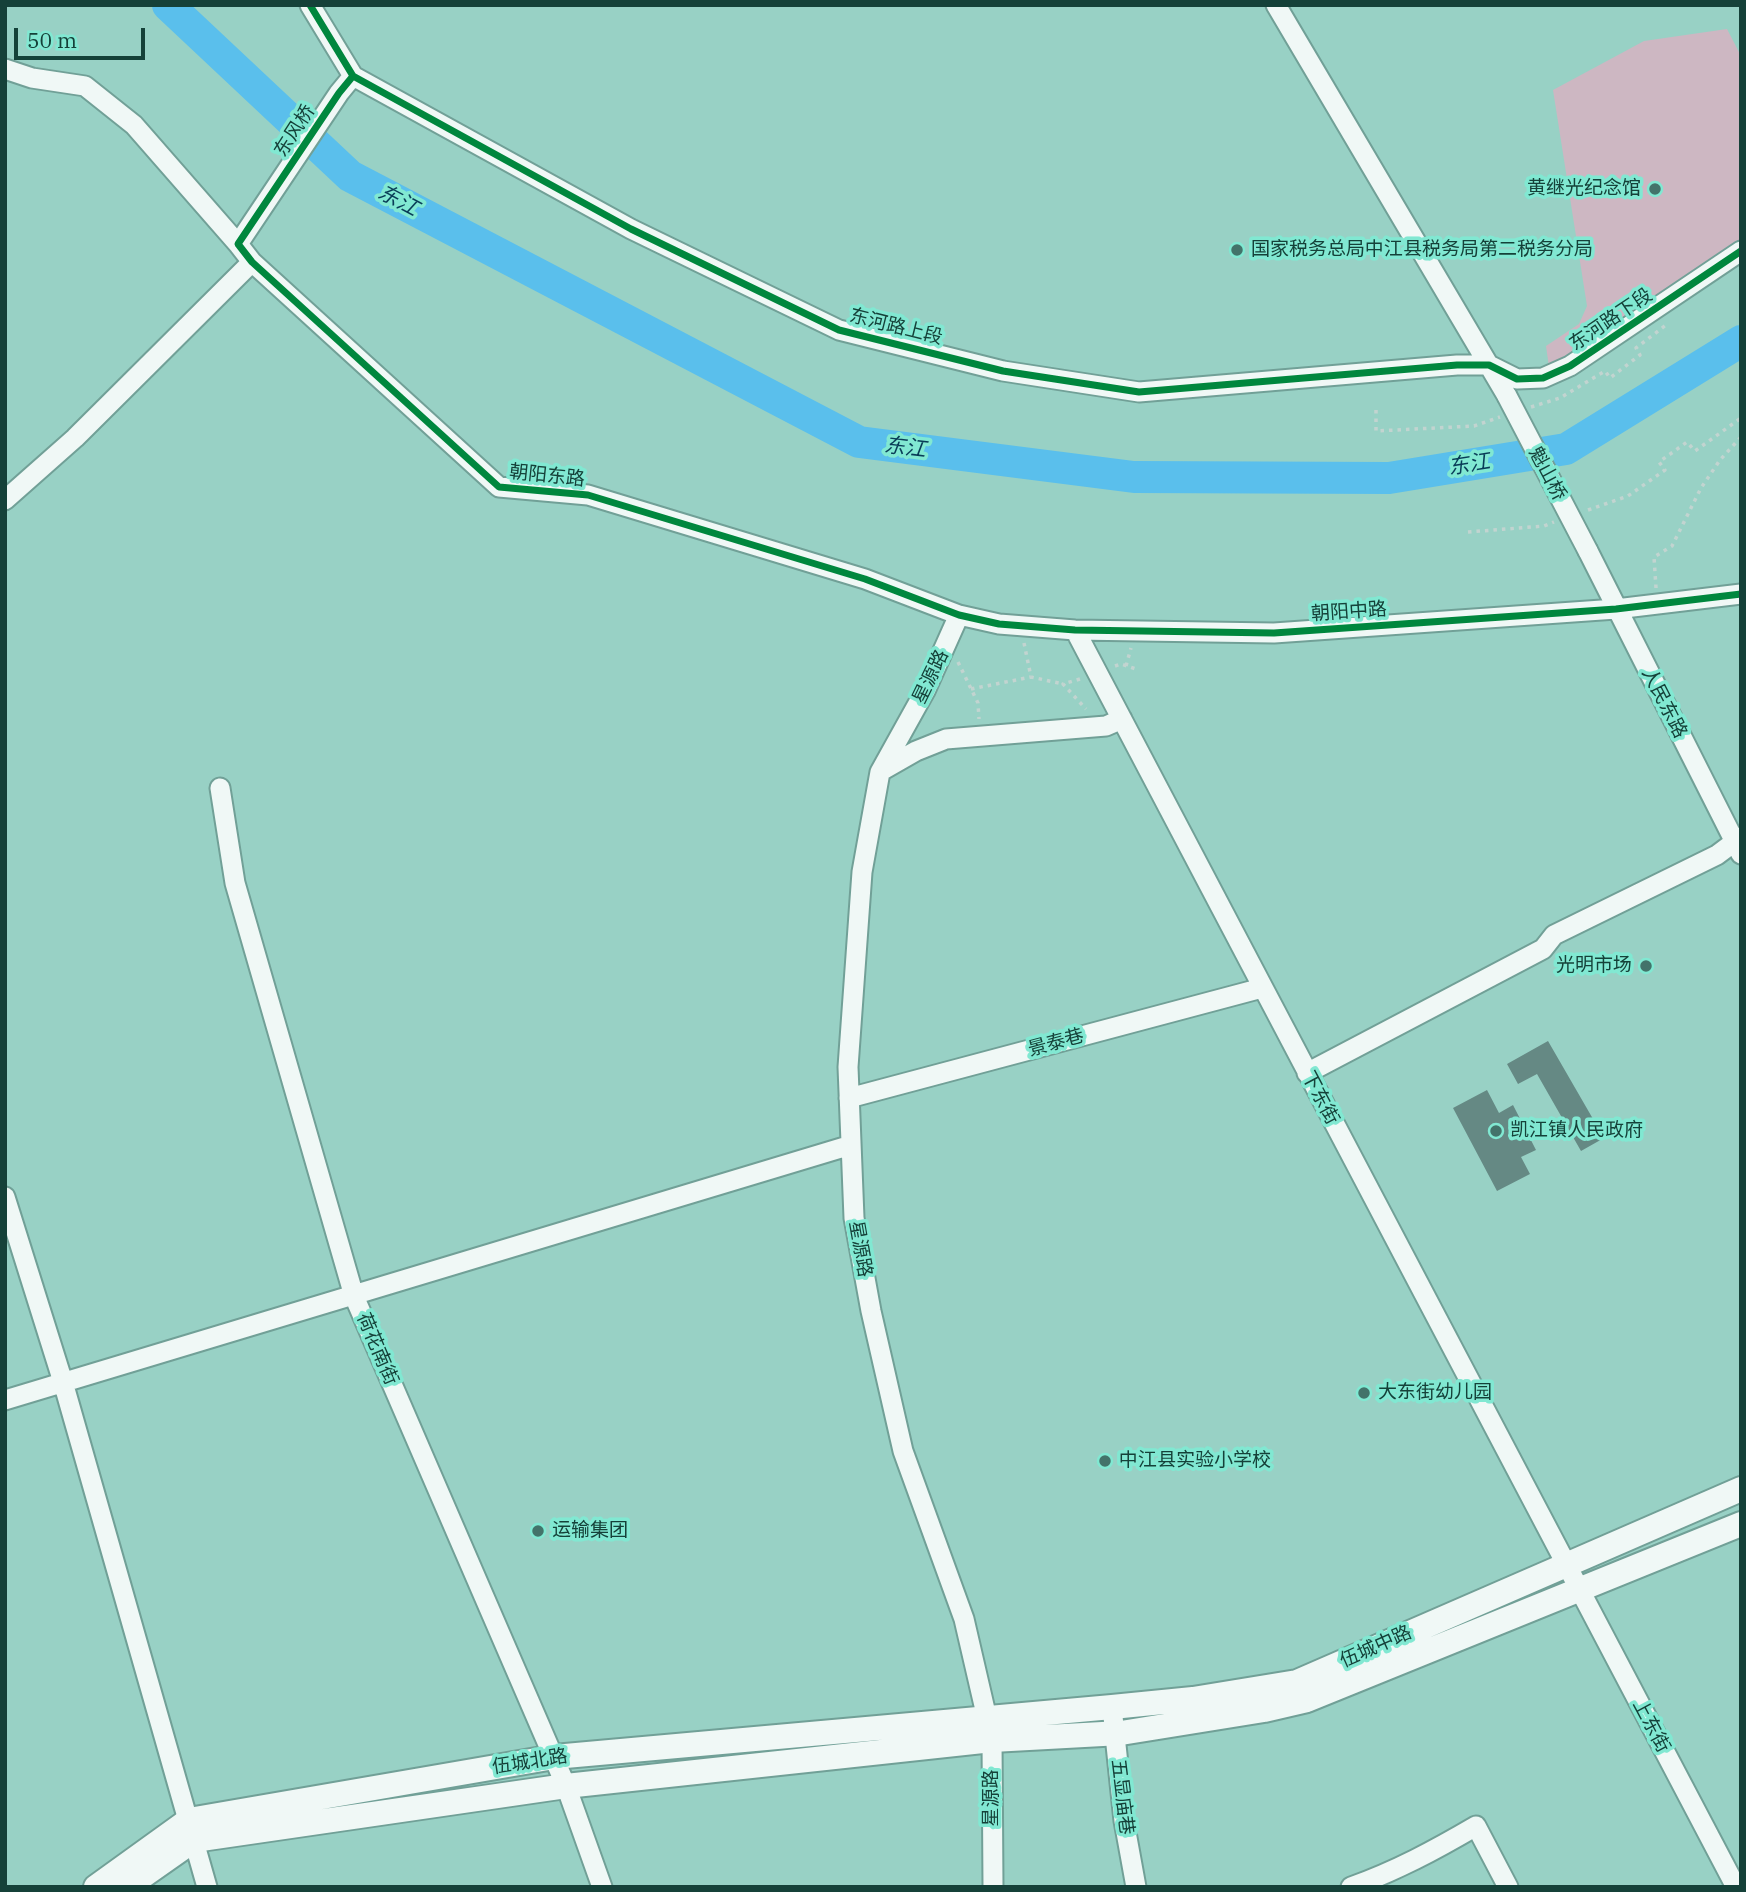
<!DOCTYPE html>
<html>
<head>
<meta charset="utf-8">
<style>
  body { margin:0 }
  #map { position:relative; width:1746px; height:1892px; overflow:hidden; background:#98d1c5; font-family:"IBM Plex Serif",serif }
  canvas { display:block }
  .frame { position:absolute; inset:0; border:7px solid #154139; pointer-events:none }
  .scale { position:absolute; left:14px; top:28px; width:131px; height:32px; box-sizing:border-box; border:4px solid #154139; border-top:0; padding-left:9px; font-size:21px; line-height:24px; white-space:nowrap; color:#154139; -webkit-text-stroke:5px #81e8d2; paint-order:stroke }
</style>
</head>
<body>
<div id="map">
<canvas width="1746" height="1892"></canvas>
<div class="frame"></div>
<div class="scale">50 m</div>
</div>
<script>
const g = document.querySelector('canvas').getContext('2d');
g.lineJoin = 'round';
function fillPath(path, color) {
  g.fillStyle = color;
  g.fill(path, 'evenodd');
}
function trace(path, color, width, dash) {
  g.strokeStyle = color;
  g.lineWidth = width;
  g.lineCap = dash ? 'butt' : 'round';
  g.setLineDash(dash || []);
  g.stroke(path);
}
function label(font, color, halo, rows, align = 'center') {
  g.font = font + ' "IBM Plex Serif","Noto Sans SC",serif';
  g.lineWidth = 7;
  g.setLineDash([]);
  g.textBaseline = 'middle';
  g.strokeStyle = halo;
  g.fillStyle = color;
  for (const [text, x, y, turn = 0] of rows) {
    g.save();
    g.translate(x, y);
    g.rotate((+turn || 0) * Math.PI / 180);
    g.textAlign = isNaN(turn) ? turn : align;
    if (halo) g.strokeText(text, 0, 0);
    g.fillText(text, 0, 0);
    g.restore();
  }
}
const green = new Path2D(`
  M1727,29L1741,56V240L1570,357L1549,367L1546,346L1579,324L1587,306L1553,90L1644,41Z`);
const river = new Path2D(`
  M168,5L350,176L859,442L1134,477L1389,478L1566,449L1741,341`);
const building = new Path2D(`
  M1548,1041L1604,1138L1581,1151L1537,1074L1518,1084L1507,1064Z
  M1487,1090L1499,1113L1513,1105L1536,1150L1521,1157L1530,1174L1497,1191L1453,1108Z`);
const path = new Path2D(`
  M1531,407L1560,398L1605,371L1610,378L1640,355L1636,348L1666,325
  M1376,410V431L1474,426L1500,417
  M1588,510L1628,496L1665,470L1659,462L1687,442L1695,451L1741,418
  M1468,532L1544,526L1554,522
  M1656,588L1654,557L1672,546L1701,488L1720,460L1741,437
  M1024,643L1031,677L1063,684
  M958,662L978,703L979,719
  M1115,666L1121,664L1139,670
  M1126,666L1131,648
  M1080,679L1063,684L1086,709
  M971,689L1031,677`);
const minor = new Path2D(`
  M310,5L353,76L339,93L238,244L252,262L499,487L588,495L865,579L959,615L999,624L1075,630L1274,633L1616,609L1741,594
  M1276,5L1507,396
  M5,69L32,78L85,86L134,125L238,244
  M353,76L631,229L839,330L1003,371L1139,392L1457,365H1489L1517,379L1543,378L1570,366L1741,251
  M5,500L75,438L252,262
  M1588,551L1741,854
  M959,615L925,691L880,772L862,872L848,1067L854,1218L871,1311L903,1451L964,1619L992,1740L993,1887
  M1075,630L1736,1887
  M881,771L916,751L946,739L1106,726L1122,719
  M220,788L235,883L354,1296L566,1786L602,1887
  M1307,1073L1543,949L1554,935L1717,855L1741,837
  M849,1098L1262,988
  M5,1197L63,1382L207,1887
  M5,1400L851,1145
  M1112,1707L1124,1821L1136,1887
  M1351,1887C1396,1871 1435,1850 1476,1826L1508,1887`);
const major = new Path2D(`
  M96,1887L189,1820L554,1757L1112,1707L1193,1699L1297,1682L1741,1489
  M127,1887L194,1840L566,1786L992,1740L1121,1733L1264,1710L1307,1700L1741,1524`);
const minorBridge = new Path2D(`
  M1507,396L1588,551`);
const cycleway = new Path2D(`
  M310,5L353,76L339,93L238,244L252,262L499,487L588,495L865,579L959,615L999,624L1075,630L1274,633L1616,609L1741,594
  M353,76L631,229L839,330L1003,371L1139,392L1457,365H1489L1517,379L1543,378L1570,366L1741,251`);
const markers = [
  [1655,189,7,"#43736a"],
  [1237,250,7,"#43736a"],
  [1646,966,7,"#43736a"],
  [1496,1131,7,"#43736a"],
  [1364,1393,7,"#43736a"],
  [1105,1461,7,"#43736a"],
  [538,1531,7,"#43736a"]
];
const streetNames = [
  ["东风桥",295,131,-57],
  ["东河路下段",1611,320,-34],
  ["东河路上段",896,327,14],
  ["魁山桥",1547,474,62],
  ["朝阳东路",547,476,6],
  ["朝阳中路",1349,612,-4],
  ["星源路",931,677,-64],
  ["人民东路",1664,703,63],
  ["景泰巷",1056,1043,-15],
  ["下东街",1320,1098,62],
  ["星源路",860,1249,80],
  ["荷花南街",377,1349,67],
  ["伍城中路",1376,1647,-24],
  ["上东街",1651,1726,62],
  ["伍城北路",530,1762,-9],
  ["五显庙巷",1122,1797,83],
  ["星源路",992,1798,-90]
];
const poiNames = [
  ["黄继光纪念馆",1641,189,"right"],
  ["国家税务总局中江县税务局第二税务分局",1251,250],
  ["光明市场",1632,966,"right"],
  ["凯江镇人民政府",1510,1131],
  ["大东街幼儿园",1378,1393],
  ["中江县实验小学校",1119,1461],
  ["运输集团",552,1531]
];
const waterNames = [
  ["东江",398,201,28],
  ["东江",905,448,7],
  ["东江",1469,465,-9]
];
fillPath(green, '#cdb7c2');
trace(river, '#5abfec', 32);
fillPath(building, '#658984');
trace(minor, '#71a097', 23);
trace(major, '#71a097', 28);
trace(path, '#c2d4d0', 3.5, [3.5, 5]);
trace(minor, '#f0f8f6', 19);
trace(major, '#f0f8f6', 24);
trace(minorBridge, '#71a097', 23, []);
trace(minorBridge, '#f0f8f6', 19);
trace(cycleway, '#00873e', 7);
for (const [x, y, r, color] of markers) {
  const dot = new Path2D();
  dot.arc(x, y, r, 0, 2 * Math.PI);
  g.fillStyle = color;
  g.fill(dot);
  trace(dot, '#81e8d2', 2.5);
}
label('19px', '#154139', '#81e8d2', streetNames);
label('19px', '#154139', '#81e8d2', poiNames, 'left');
label('italic 21px', '#093c57', '#81e8d2', waterNames);
</script>
</body>
</html>
